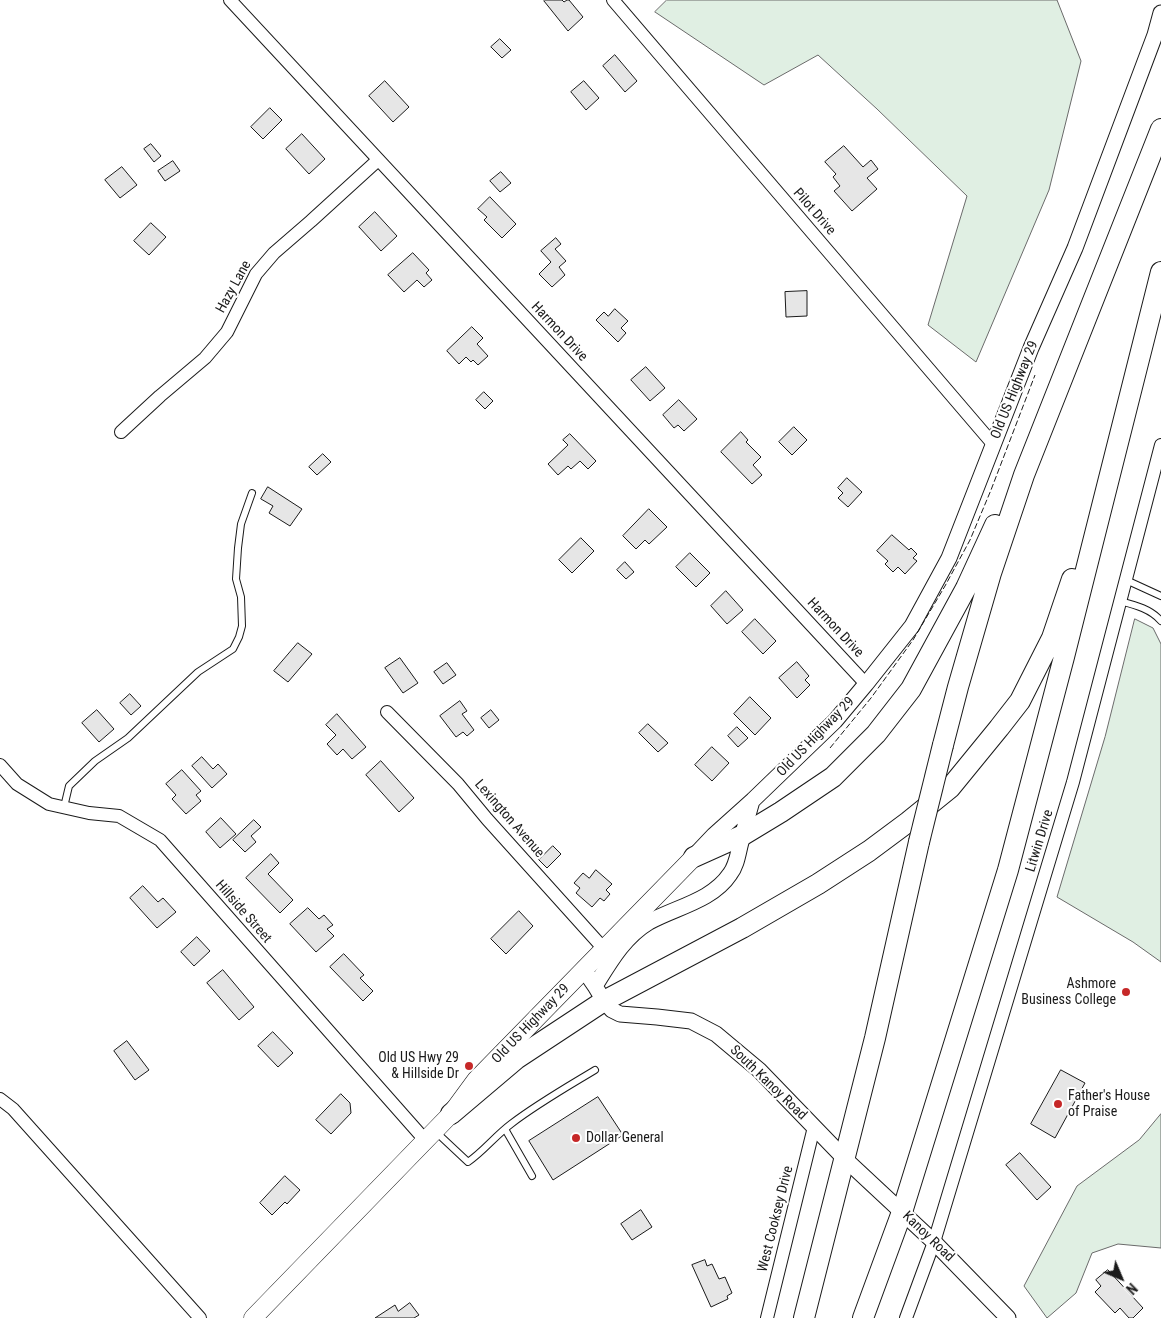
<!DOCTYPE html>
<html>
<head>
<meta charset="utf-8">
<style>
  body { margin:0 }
  #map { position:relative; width:1161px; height:1318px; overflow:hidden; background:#fff; font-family:"Roboto Condensed",sans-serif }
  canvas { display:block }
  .north { position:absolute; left:1096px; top:1253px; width:50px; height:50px; -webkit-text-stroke:4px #fff; paint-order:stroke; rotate:135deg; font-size:14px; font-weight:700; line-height:20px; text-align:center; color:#1a1a1a }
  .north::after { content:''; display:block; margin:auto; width:18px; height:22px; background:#1a1a1a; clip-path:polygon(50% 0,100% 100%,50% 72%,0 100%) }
</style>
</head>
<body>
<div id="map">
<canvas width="1161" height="1318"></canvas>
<div class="north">N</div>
</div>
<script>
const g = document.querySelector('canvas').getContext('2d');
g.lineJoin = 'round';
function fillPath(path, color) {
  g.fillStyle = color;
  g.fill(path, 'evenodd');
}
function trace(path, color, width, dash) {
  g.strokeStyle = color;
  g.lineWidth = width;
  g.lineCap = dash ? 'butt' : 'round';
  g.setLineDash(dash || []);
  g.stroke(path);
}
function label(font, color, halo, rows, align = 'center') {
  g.font = font + ' "Roboto Condensed",sans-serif';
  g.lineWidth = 4;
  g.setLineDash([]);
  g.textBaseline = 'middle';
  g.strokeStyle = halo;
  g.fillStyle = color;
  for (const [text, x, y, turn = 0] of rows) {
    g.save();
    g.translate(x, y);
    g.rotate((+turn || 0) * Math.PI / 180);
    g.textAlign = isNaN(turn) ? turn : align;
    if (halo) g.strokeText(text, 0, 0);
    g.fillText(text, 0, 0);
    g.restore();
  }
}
const green = new Path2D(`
  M667,0H1057L1081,61L1049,190L976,362L928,325L967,196L877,109L818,55L764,85L655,12Z
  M1135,619L1153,628L1161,644V962L1133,942L1057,897L1105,737Z
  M1161,1114V1248L1118,1244L1092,1253L1076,1293L1047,1318L1024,1286L1077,1186L1139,1140Z`);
const building = new Path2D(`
  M545,0H562L564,2L567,0H569L583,17L568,31L544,1Z
  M500,39L511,50L502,58L491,47Z
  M615,55L637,81L625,92L603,66Z
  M385,81L409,107L393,122L369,96Z
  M584,81L599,98L586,110L571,92Z
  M270,108L282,120L263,139L251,127Z
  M302,134L325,159L309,174L286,149Z
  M151,144L161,156L154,162L144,149Z
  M844,146L863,167L871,160L878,169L867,178L877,189L852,211L834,191L840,186L833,177L836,174L825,162Z
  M173,161L180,171L165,181L158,171Z
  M122,167L137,185L120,198L105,180Z
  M501,172L511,183L500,192L490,181Z
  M490,197L516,224L502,238L484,220L487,217L478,209Z
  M375,212L397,236L381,251L359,227Z
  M151,223L166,237L149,255L134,241Z
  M556,238L561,244L555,249L566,261L559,267L565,275L552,287L539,274L551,262L541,251Z
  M413,253L429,270L426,273L432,280L424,287L417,280L404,292L388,275Z
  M807,291V316L786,317L785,292Z
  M615,309L628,321L621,328L626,333L618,342L596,320L604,312L608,316Z
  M472,327L483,338L477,344L488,356L478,365L473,360L471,362L466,357L459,364L447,351Z
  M646,367L665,388L650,401L631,380Z
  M484,392L493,401L485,409L476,400Z
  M679,400L697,419L684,431L678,425L674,428L663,415Z
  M794,427L807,440L792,455L779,442Z
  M741,432L748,440L746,442L761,457L753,465L762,475L752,484L721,452Z
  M570,434L596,461L588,469L580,461L571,469L568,466L558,475L548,464L568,445L563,440Z
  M323,454L331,462L317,475L309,467Z
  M847,478L862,492L848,507L838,498L843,493L838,488Z
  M268,487L302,509L290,526L269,513L273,506L261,499Z
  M649,509L667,527L649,544L645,540L636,549L623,536Z
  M892,535L909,550L911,548L917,554L913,558L917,561L905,574L898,567L893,572L885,564L888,561L877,551Z
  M581,538L594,551L572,573L559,560Z
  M690,553L710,573L696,587L676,567Z
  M625,562L634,572L626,579L617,570Z
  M726,591L743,610L727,624L711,606Z
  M755,619L776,641L763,654L742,632Z
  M298,643L312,654L288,682L274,671Z
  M400,658L418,683L403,693L385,668Z
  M797,662L809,676L805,680L810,685L797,698L779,678Z
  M447,663L456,675L443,684L434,672Z
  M130,694L141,706L131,715L120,703Z
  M750,697L771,718L755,735L734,714Z
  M460,701L467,711L462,714L474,730L467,736L463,732L456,737L440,716Z
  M97,710L114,729L99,742L82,723Z
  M491,710L499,720L489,728L481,718Z
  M337,714L366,747L352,759L343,749L337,755L327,744L336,735L326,725Z
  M648,724L668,743L658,752L639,733Z
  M737,727L748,738L738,747L728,736Z
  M712,747L729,763L712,781L695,765Z
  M202,757L213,769L218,764L227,774L212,788L192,766Z
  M381,761L414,798L399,812L366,775Z
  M182,770L201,791L196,795L201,801L186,814L172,799L176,795L166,784Z
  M221,818L236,834L220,848L206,832Z
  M254,820L261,827L251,836L256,842L245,852L233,840Z
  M553,846L561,854L547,868L539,860Z
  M271,854L279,863L268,874L293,900L280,913L246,878Z
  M596,870L612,884L606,890L610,894L604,901L600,898L592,907L576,893L580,888L574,883L583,873L589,878Z
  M143,886L158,902L163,898L176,912L157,928L130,898Z
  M308,908L319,919L324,915L333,925L327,929L334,936L316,952L290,924Z
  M519,911L533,926L506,954L491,939Z
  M197,937L210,951L194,966L181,952Z
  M344,954L364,975L360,978L373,991L363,1001L330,967Z
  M223,970L254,1007L239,1020L207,983Z
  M273,1032L293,1053L278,1067L258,1046Z
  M127,1041L149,1070L135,1080L114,1051Z
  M1061,1070L1085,1083L1055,1138L1031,1124Z
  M341,1094L350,1103L351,1113L331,1134L316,1120Z
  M598,1097L623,1135L553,1180L529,1141Z
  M1020,1153L1051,1187L1037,1200L1006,1165Z
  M285,1176L300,1190L287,1204L285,1202L272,1215L260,1203Z
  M641,1210L652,1227L632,1240L621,1224Z
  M705,1260L707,1266L712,1264L719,1279L725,1277L732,1293L727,1296L728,1299L711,1307L692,1265Z
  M1108,1270L1143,1308L1133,1318H1129L1120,1308L1115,1313L1095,1292L1101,1286L1096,1280Z
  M410,1303L419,1315L414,1318H375L395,1305L398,1311Z`);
const service = new Path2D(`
  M1126,580L1161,596
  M1120,601C1135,605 1151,609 1161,621
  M64,807L69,786L95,761L128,738L198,672L233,649L239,637L242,626L241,597L236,579L238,548L241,524L252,493
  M505,1129L532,1176
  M436,1132L468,1162C484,1151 495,1136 511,1124C537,1104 567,1087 595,1070`);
const minor = new Path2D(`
  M230,0L866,684
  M613,0L993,444
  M121,432L160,396L205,358L227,332L256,274L274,253L311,221L378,160
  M387,712L458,784L487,819L604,949
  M0,765L17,784L49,804L89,813L119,816L160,840L425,1140
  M0,1099L13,1109L200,1318
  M767,1318L814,1127
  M906,1318L934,1242L1073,782L1161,445`);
const tertiary = new Path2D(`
  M696,854L714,835L753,800L835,721L866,684L912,626L949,558L1031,348L1075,248L1155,35L1161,13
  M584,970L595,986L604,1001L612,1010L620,1014L657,1017L691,1021L716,1034L759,1070L845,1159L934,1242L1008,1318
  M595,986C610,962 624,937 649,922C676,907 712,901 730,874C737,865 738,853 741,842C744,828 748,815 752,801`);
const secondary = new Path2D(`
  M253,1318L451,1114L476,1080L694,857`);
const trunk = new Path2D(`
  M943,745L958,687L991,573L1024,475L1161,129
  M694,857L743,835L781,812L833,777L876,734L911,689L966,588L995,525
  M451,1114L516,1059L604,1001L742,928L818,884L869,851L908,822L950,788L999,728L1020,701L1052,638L1072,579
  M804,1318L875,1038L919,842
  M863,1318L902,1212L1008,870L1064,657L1161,272`);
const trunkBridge = new Path2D(`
  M919,842L943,745`);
const fence = new Path2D(`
  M830,748L871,698L913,640L945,586L970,540L991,490L1035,375`);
const markers = [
  [1126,992,5,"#c62828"],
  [469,1066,5,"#c62828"],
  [1058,1104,5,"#c62828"],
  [576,1138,5,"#c62828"]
];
const streetNames = [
  ["Pilot Drive",814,212,49],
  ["Hazy Lane",234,287,-61],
  ["Harmon Drive",559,332,47],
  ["Old US Highway 29",1015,390,-68],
  ["Harmon Drive",835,628,47],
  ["Old US Highway 29",816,737,-46],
  ["Lexington Avenue",509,819,49],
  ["Litwin Drive",1040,841,-73],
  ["Hillside Street",243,912,49],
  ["Old US Highway 29",531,1024,-46],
  ["South Kanoy Road",768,1083,44],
  ["West Cooksey Drive",776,1219,-76],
  ["Kanoy Road",928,1237,44]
];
const poiNames = [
  ["Ashmore",1116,984],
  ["Business College",1116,1000],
  ["Old US Hwy 29",459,1058],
  ["& Hillside Dr",459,1074],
  ["Father's House",1068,1096,"left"],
  ["of Praise",1068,1112,"left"],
  ["Dollar General",586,1138,"left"]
];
fillPath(green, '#e0efe3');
trace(green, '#6a6a6a', 1);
fillPath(building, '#e6e6e6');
trace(building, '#1a1a1a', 1);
trace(service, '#1a1a1a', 8);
trace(minor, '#1a1a1a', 14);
trace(tertiary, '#1a1a1a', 17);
trace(secondary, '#1a1a1a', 19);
trace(trunk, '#1a1a1a', 22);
trace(service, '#fff', 6);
trace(minor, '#fff', 12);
trace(tertiary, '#fff', 15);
trace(secondary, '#fff', 18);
trace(trunk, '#fff', 20);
trace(trunkBridge, '#1a1a1a', 22, []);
trace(trunkBridge, '#fff', 20);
trace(fence, '#1a1a1a', 1, [6, 2.5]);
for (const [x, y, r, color] of markers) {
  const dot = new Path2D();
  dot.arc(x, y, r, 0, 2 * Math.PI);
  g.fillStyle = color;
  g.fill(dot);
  trace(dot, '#fff', 2);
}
label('14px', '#1a1a1a', '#fff', streetNames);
label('14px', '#1a1a1a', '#fff', poiNames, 'right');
</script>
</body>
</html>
